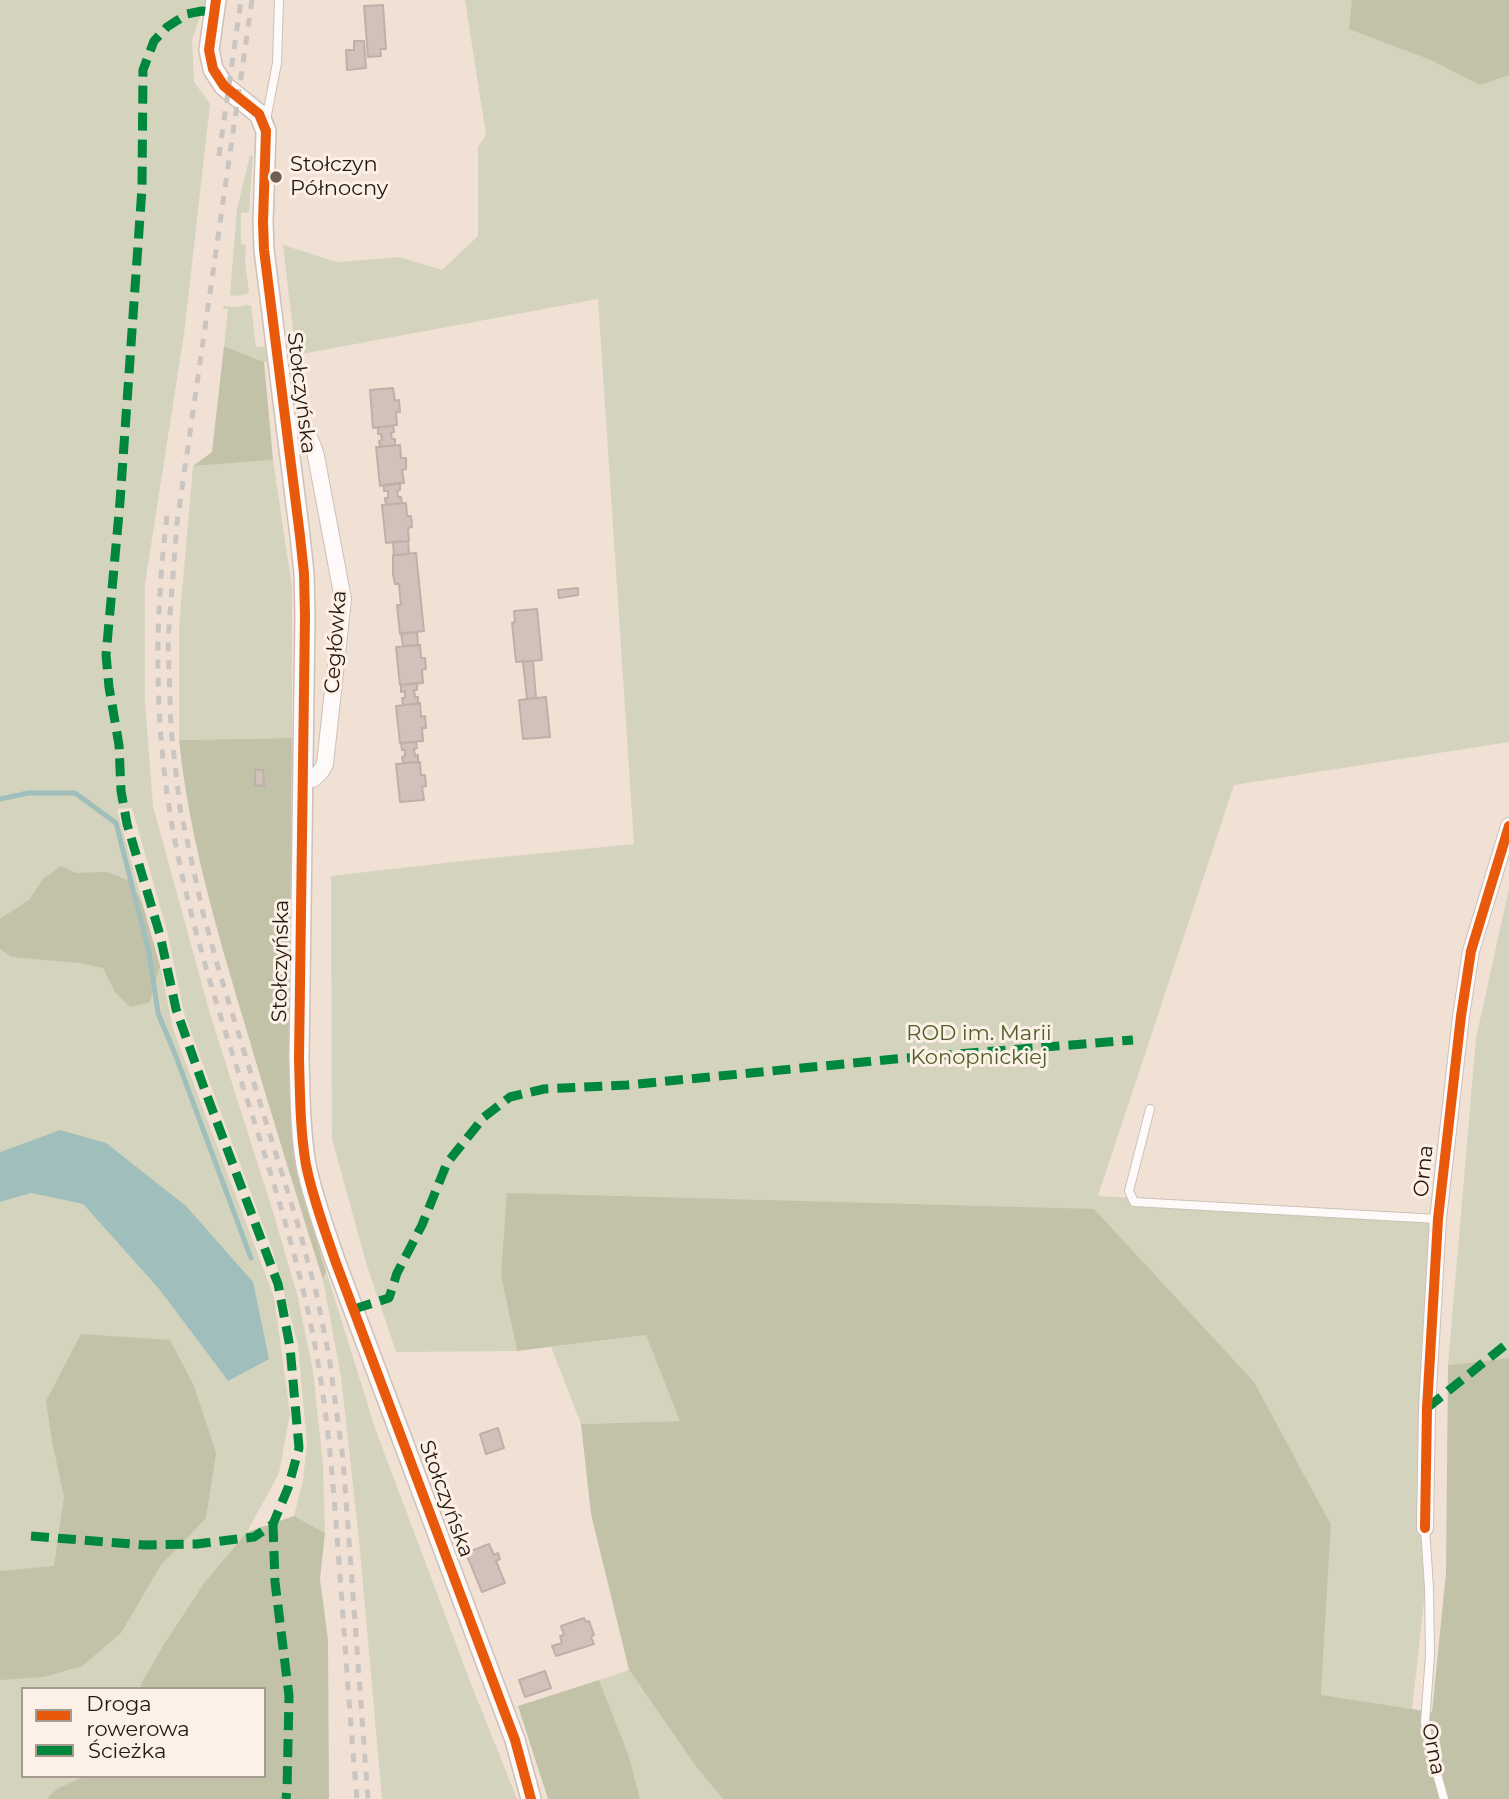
<!DOCTYPE html>
<html>
<head>
<meta charset="utf-8">
<style>
  body { margin:0 }
  #map { position:relative; width:1509px; height:1799px; overflow:hidden; background:#f1e1d5; font-family:Montserrat,sans-serif }
  canvas { display:block }
  .legend { position:absolute; left:21px; top:1687px; width:245px; height:91px; box-sizing:border-box; background:#fdf0e7; border:2px solid #a69a91; margin:0; padding:9px 12px; list-style:none; font-size:21px; color:#241911 }
  .legend li { display:flex; align-items:center; gap:14px; height:35px }
  .legend b { width:35px; border:2px solid #a69a91 }
</style>
</head>
<body>
<div id="map">
<canvas width="1509" height="1799"></canvas>
<ul class="legend">
<li><b style="height:9px;background:#e8590c"></b>Droga rowerowa</li>
<li><b style="height:9px;background:#00873e"></b>Ścieżka</li>
</ul>
</div>
<script>
const g = document.querySelector('canvas').getContext('2d');
g.lineJoin = 'round';
function fillPath(path, color) {
  g.fillStyle = color;
  g.fill(path, 'evenodd');
}
function trace(path, color, width, dash) {
  g.strokeStyle = color;
  g.lineWidth = width;
  g.lineCap = dash ? 'butt' : 'round';
  g.setLineDash(dash || []);
  g.stroke(path);
}
function label(font, color, halo, rows, align = 'center') {
  g.font = font + ' Montserrat,sans-serif';
  g.lineWidth = 6;
  g.setLineDash([]);
  g.textBaseline = 'middle';
  g.strokeStyle = halo;
  g.fillStyle = color;
  for (const [text, x, y, turn = 0] of rows) {
    g.save();
    g.translate(x, y);
    g.rotate((+turn || 0) * Math.PI / 180);
    g.textAlign = isNaN(turn) ? turn : align;
    if (halo) g.strokeText(text, 0, 0);
    g.fillText(text, 0, 0);
    g.restore();
  }
}
const green = new Path2D(`
  M0,0H206L192,40L194,82L210,104L184,334L145,584V702L153,806L210,1014L274,1215L298,1298L313,1371L323,1465L325,1533L294,1516L303,1480L307,1444L298,1345L274,1255L184,1013L167,931L132,808L117,809L162,974L173,1029L274,1297L290,1413L279,1473L247,1532L204,1583L164,1644L142,1682L140,1689H23V1776H85L58,1788L46,1799H0V1202L31,1193L83,1204L159,1289L227,1380L60,1130L0,1152Z
  M465,0H1509V742L1234,785L1098,1196L1431,1214L1427,1574L1412,1709L1321,1696L1331,1525L501,1276L517,1351L396,1352L367,1266L332,1139L331,876L462,861L634,844L598,299L296,355L283,245L337,262L399,257L442,270L478,236V147L486,135Z
  M250,155L253,156L249,212L241,213V244L246,245L245,262L249,292L247,294L237,296L230,295L237,209Z
  M248,305L251,306L256,347L266,346L268,362H264L224,346L228,309L223,308V306L236,307Z
  M273,460L292,587V738L179,740V626L193,466Z
  M1509,888V1358L1448,1365L1476,1038Z
  M326,1271L376,1431L471,1684L517,1799H382L360,1550L341,1377L323,1280Z
  M646,1335L681,1421L581,1424L551,1347Z
  M629,1670L697,1768L723,1799H640L629,1756L599,1680Z`);
const forest = new Path2D(`
  M1352,0H1509V75L1480,85L1431,60L1349,29Z
  M224,346L264,362L273,460L193,466L212,452Z
  M292,738L290,956L292,1131L299,1182L326,1271L323,1280C296,1195 270,1110 245,1025C217,931 189,837 179,740Z
  M61,866L76,873L107,872L130,881L142,903L160,966L150,1002L130,1007L115,992L103,968L80,963L12,957L0,949V919L29,900L43,879Z
  M507,1193L1094,1209L1254,1382L1331,1525L1321,1695L1432,1712L1446,1573L1448,1365L1509,1358V1799H723L697,1768L629,1670L591,1514L581,1424L680,1421L646,1335L517,1351L501,1276Z
  M81,1334L170,1340L194,1386L216,1453L206,1518L161,1565L121,1633L82,1666L44,1677L0,1680V1571L54,1566L64,1497L52,1441L46,1401Z
  M294,1516L325,1533L320,1579L328,1640L329,1799H46L58,1788L85,1776H264V1689H140L142,1682L164,1644L204,1583L247,1532Z
  M599,1680L629,1756L640,1799H548L518,1706Z`);
const water = new Path2D(`
  M60,1130L106,1143L186,1206L253,1282L269,1359L228,1381L159,1289L83,1204L31,1193L0,1202V1152Z`);
const stream = new Path2D(`
  M0,799L28,793H75L116,823L149,952L158,1013L175,1054L251,1258`);
const building = new Path2D(`
  M383,5L386,49H380L381,56L368,57L364,6Z
  M354,41H364L366,68L347,70L346,50H354Z
  M393,388L395,401L399,400L400,412H396L397,425L373,428L370,390Z
  M393,426L394,432L391,433L392,439H395V445L380,447L379,441L382,440L381,434H378V427Z
  M400,445L401,458H406V469L402,470L404,483L380,486L376,447Z
  M400,483V490L397,491L398,497H401L402,503L386,505L385,498H388V491H384V485Z
  M406,503L407,516H411L412,527L408,528L409,541L386,543L382,505Z
  M408,541L409,554L394,555L393,542Z
  M416,553L424,631L400,634L397,605H401L400,595L399,584H395L393,574V555Z
  M578,588V595L559,598L558,590Z
  M537,609L542,660L516,662L512,623L515,622L514,611Z
  M417,632L418,645L403,646L401,633Z
  M420,645L421,658H425L426,669L422,670L423,683L400,685L396,647Z
  M533,661L536,698L527,699L523,662Z
  M417,683V690H414L415,697H418V704L403,705L402,698H405V691L401,692V685Z
  M546,697L550,737L523,739L519,700Z
  M420,703L421,717L425,716L426,728H422L423,741L400,743L396,706Z
  M416,742L417,748L414,749L415,756L418,755V762L403,763L402,757L405,756V750H402L401,743Z
  M420,762L421,775H425L426,786L422,787L424,800L400,802L396,764Z
  M255,770H263L264,786L255,785Z
  M498,1428L504,1448L486,1454L480,1434Z
  M489,1544L494,1555L498,1553L500,1559L496,1561L505,1583L482,1592L466,1553Z
  M584,1618L586,1622L589,1621L594,1635L591,1637L594,1644L556,1656L552,1646L562,1643L560,1636L564,1635L561,1626Z
  M545,1671L551,1688L525,1697L519,1680Z`);
const service = new Path2D(`
  M266,120L277,63L279,0
  M1150,1109L1129,1191L1134,1202L1438,1219
  M1425,1528L1429,1588L1430,1655L1425,1722L1430,1749L1444,1799`);
const minor = new Path2D(`
  M286,425H297C308,434 312,442 316,456L343,599L325,764L321,771L313,779H303
  M1425,1528L1427,1408L1438,1219L1461,1016L1471,951L1509,826`);
const tertiary = new Path2D(`
  M216,0L209,50L213,69L224,86L259,114L266,131L263,222L264,250L300,536L304,573L305,616L299,1058C300,1094 300,1130 306,1165C313,1199 325,1231 336,1263L515,1740L531,1799`);
const rail = new Path2D(`
  M252,0L177,523L168,640L171,729L180,808L203,913L220,974L298,1225L316,1292L329,1356L343,1459L368,1799
  M219,156L241,0
  M167,516C153,631 154,741 178,856C210,1012 275,1160 309,1316C327,1398 333,1480 339,1563C345,1642 350,1721 357,1799`);
const quiet = new Path2D(`
  M354,1309L389,1298L397,1273L422,1225L447,1163L484,1117L510,1097L544,1089L627,1085L895,1059L1133,1040
  M1427,1408L1509,1342
  M273,1524L275,1582L289,1696L287,1790L286,1799
  M31,1536L144,1545L197,1544L254,1537L273,1524L288,1488L299,1448L290,1347L278,1284L203,1085L176,1009L160,935L127,824L121,791L119,745L109,687L106,655L120,502L142,188L143,70L154,41L167,27L187,14L202,11L214,13`);
const cycleway = new Path2D(`
  M216,0L209,50L213,69L224,86L259,114L266,131L263,222L264,250L300,536L304,573L305,616L299,1058C300,1094 300,1130 306,1165C313,1199 325,1231 336,1263L515,1740L531,1799
  M1425,1528L1427,1408L1438,1219L1461,1016L1471,951L1509,826`);
const markers = [
  [276,177,7,"#6c5f56"]
];
const poiNames = [
  ["Stołczyn",290,165],
  ["Północny",290,189]
];
const streetNames = [
  ["Stołczyńska",301,393,83],
  ["Cegłówka",336,642,-86],
  ["Stołczyńska",281,961,-89],
  ["Orna",1424,1171,-84],
  ["Stołczyńska",446,1499,70],
  ["Orna",1433,1749,79]
];
const parkNames = [
  ["ROD im. Marii",979,1034],
  ["Konopnickiej",979,1058]
];
fillPath(green, '#d4d3bd');
fillPath(forest, '#c2c2a9');
fillPath(water, '#a0bebc');
trace(stream, '#a0bebc', 5);
fillPath(building, '#d0c2ba');
trace(building, '#beb0a8', 2);
trace(service, '#cdc0b7', 10);
trace(minor, '#cdc0b7', 18);
trace(tertiary, '#cdc0b7', 22);
trace(service, '#fdfaf9', 8);
trace(minor, '#fdfaf9', 16);
trace(tertiary, '#fdfaf9', 19);
trace(rail, '#cac5c1', 5, [9, 9]);
trace(quiet, '#00873e', 9, [18, 9]);
trace(cycleway, '#e8590c', 10);
for (const [x, y, r, color] of markers) {
  const dot = new Path2D();
  dot.arc(x, y, r, 0, 2 * Math.PI);
  g.fillStyle = color;
  g.fill(dot);
  trace(dot, '#fdf0e7', 2.5);
}
label('21px', '#241911', '#fdf0e7', poiNames, 'left');
label('21px', '#241911', '#fdf0e7', streetNames);
label('21px', '#4e6028', '#fdf0e7', parkNames);
</script>
</body>
</html>
